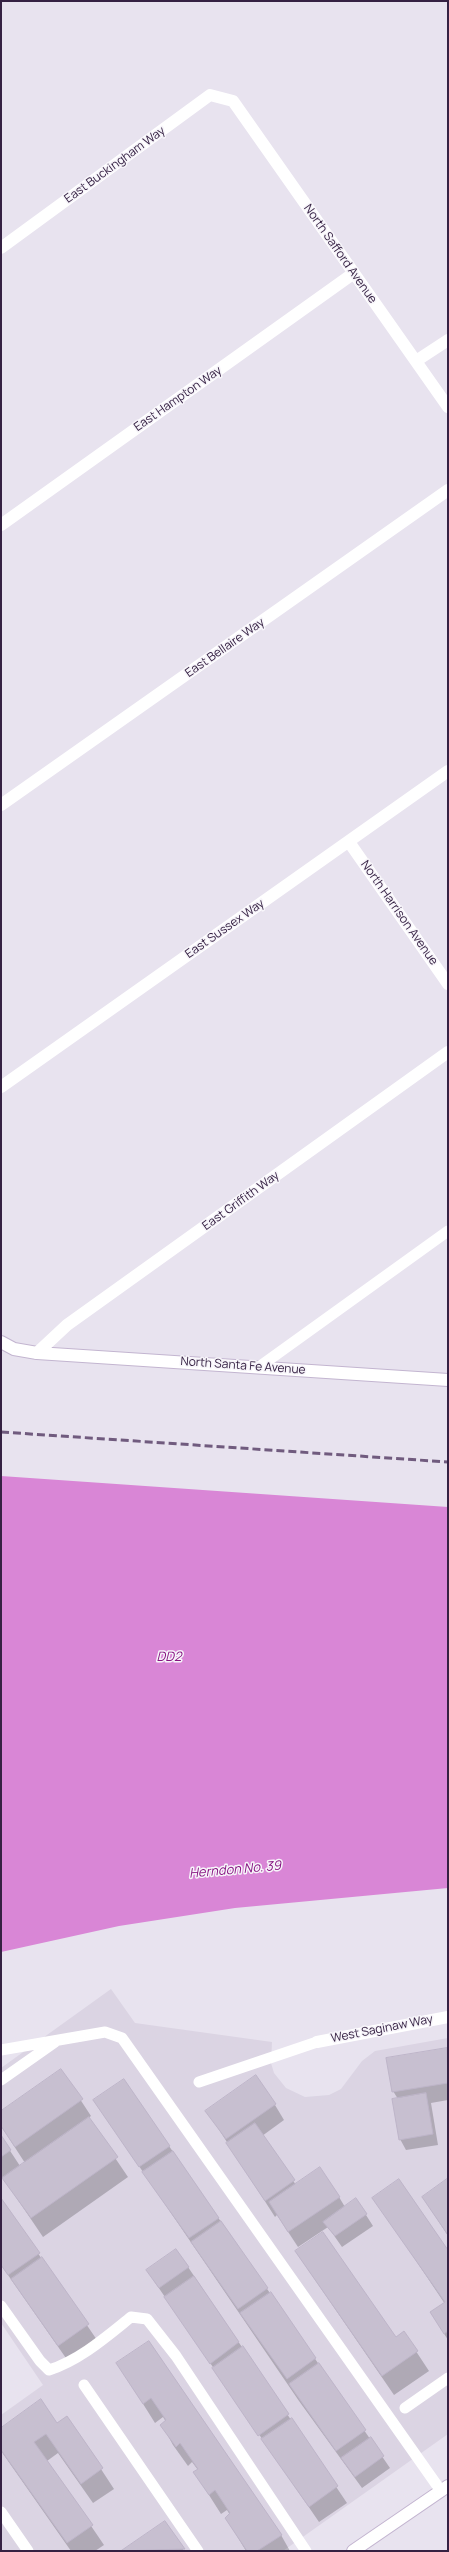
<!DOCTYPE html>
<html>
<head>
<meta charset="utf-8">
<style>
  body { margin:0 }
  #map { position:relative; width:449px; height:2552px; overflow:hidden; background:#e8e3ef; font-family:Manrope,sans-serif }
  canvas { display:block }
  .frame { position:absolute; inset:0; border:2px solid #352143; pointer-events:none }
</style>
</head>
<body>
<div id="map">
<canvas width="449" height="2552"></canvas>
<div class="frame"></div>
</div>
<script>
const g = document.querySelector('canvas').getContext('2d');
g.lineJoin = 'round';
function fillPath(path, color) {
  g.fillStyle = color;
  g.fill(path, 'evenodd');
}
function trace(path, color, width, dash) {
  g.strokeStyle = color;
  g.lineWidth = width;
  g.lineCap = dash ? 'butt' : 'round';
  g.setLineDash(dash || []);
  g.stroke(path);
}
function label(font, color, halo, rows, align = 'center') {
  g.font = font + ' Manrope,sans-serif';
  g.lineWidth = 3;
  g.setLineDash([]);
  g.textBaseline = 'middle';
  g.strokeStyle = halo;
  g.fillStyle = color;
  for (const [text, x, y, turn = 0] of rows) {
    g.save();
    g.translate(x, y);
    g.rotate((+turn || 0) * Math.PI / 180);
    g.textAlign = isNaN(turn) ? turn : align;
    if (halo) g.strokeText(text, 0, 0);
    g.fillText(text, 0, 0);
    g.restore();
  }
}
const built = new Path2D(`
  M111,1989L135,2023L272,2042L271,2063L274,2073L286,2088L305,2097L329,2095L341,2089L362,2061L375,2051L448,2038V2434L283,2551H1V2415L43,2385L1,2323V2068Z`);
const water = new Path2D(`
  M1,1476L448,1507V1888L235,1908L119,1926L1,1952Z`);
const shadow = new Path2D(`
  M446,2049L448,2100L431,2103L438,2145L406,2150L400,2139L398,2099L393,2091Z
  M61,2070L91,2116L88,2118L128,2177L43,2237L3,2178L1,2179V2137L20,2166L25,2163L1,2126V2112Z
  M94,2100L169,2146L390,2468L362,2488L299,2401Z
  M275,2105L284,2120L262,2136L296,2185L339,2197L345,2207L366,2215L373,2226L342,2247L328,2227L298,2247L277,2215L275,2217L207,2111Z
  M448,2182V2236L423,2197Z
  M374,2198L448,2251V2340L431,2313L445,2304Z
  M1,2199L97,2340L68,2361L1,2265Z
  M296,2252L396,2338L404,2333L429,2371L394,2395Z
  M188,2267L347,2503L319,2522L154,2281Z
  M149,2343L281,2535L290,2551H246L226,2518L230,2515L227,2510L221,2514L195,2473L198,2470L192,2462L188,2466L173,2445L162,2425L166,2422L163,2417L155,2423L118,2364Z
  M67,2417L114,2489L93,2503L58,2453L47,2461L104,2545L95,2551H71L1,2451V2429L57,2424Z
  M165,2522L184,2551H123Z`);
const building = new Path2D(`
  M447,2048L448,2083L392,2092L386,2058Z
  M61,2069L83,2099L15,2147L1,2126V2111Z
  M256,2075L276,2104L226,2139L205,2111Z
  M124,2079L170,2146L139,2167L93,2100Z
  M426,2093L433,2134L399,2140L392,2099Z
  M89,2117L118,2157L31,2218L2,2178Z
  M255,2123L295,2180L265,2201L226,2143Z
  M1,2135L11,2150L1,2157Z
  M173,2151L219,2218L189,2238L142,2172Z
  M320,2167L340,2197L288,2232L269,2202Z
  M399,2179L448,2250V2331L444,2334L430,2312L445,2302L372,2198Z
  M447,2179L448,2180V2235L422,2197Z
  M1,2198L40,2253L8,2275L1,2265Z
  M356,2198L367,2214L335,2236L323,2222Z
  M221,2221L268,2288L238,2309L191,2242Z
  M323,2232L396,2337L404,2331L418,2351L382,2376L295,2251Z
  M176,2249L189,2267L159,2288L146,2270Z
  M42,2257L89,2324L58,2346L11,2279Z
  M194,2276L239,2342L210,2364L164,2297Z
  M271,2292L316,2358L287,2379L240,2313Z
  M149,2341L282,2535L257,2551H247L225,2518L230,2513L215,2490L209,2495L193,2472L198,2469L180,2443L176,2447L160,2425L166,2420L151,2398L143,2404L116,2363Z
  M243,2346L289,2414L258,2436L212,2368Z
  M319,2363L366,2430L336,2451L289,2384Z
  M41,2399L57,2423L67,2416L103,2468L81,2484L46,2434L34,2442L93,2525L67,2543L1,2450V2428Z
  M292,2418L338,2486L309,2507L261,2439Z
  M371,2437L384,2456L355,2477L341,2458Z
  M165,2521L185,2549L121,2551Z`);
const lane = new Path2D(`
  M259,1367L448,1231
  M1,2050L105,2032L122,2038L441,2491
  M1,2080L55,2042
  M199,2082L317,2042
  M1,2306L40,2361L49,2370C80,2360 106,2337 131,2317L147,2319L176,2356L306,2551
  M84,2385L198,2551
  M405,2408L448,2378
  M1,2512L28,2551`);
const street = new Path2D(`
  M1,248L210,95L233,101L448,407
  M416,361L448,340
  M1,525L354,273
  M1,805L448,490
  M349,842L448,984
  M1,1087L448,771
  M37,1353L67,1325L448,1052
  M317,2042L448,2017`);
const secondary = new Path2D(`
  M1,1342L14,1349L37,1353L448,1380
  M353,2551L448,2486`);
const rail = new Path2D(`
  M1,1432L448,1462`);
const streetNames = [
  ["East Buckingham Way",115,165,-36],
  ["North Safford Avenue",340,254,55],
  ["East Hampton Way",178,399,-35],
  ["East Bellaire Way",225,648,-35],
  ["North Harrison Avenue",399,913,55],
  ["East Sussex Way",225,929,-35],
  ["East Griffith Way",241,1201,-36],
  ["North Santa Fe Avenue",243,1366,4],
  ["West Saginaw Way",382,2029,-11]
];
const waterNames = [
  ["DD2",169,1657],
  ["Herndon No. 39",235,1870,-5]
];
fillPath(built, '#dbd4e3');
fillPath(water, '#d986d6');
fillPath(shadow, '#0003');
fillPath(building, '#c7bfd0');
trace(building, '#beb5c9', 1);
trace(secondary, '#c3b5d0', 14);
trace(lane, '#fff', 11);
trace(street, '#fff', 12);
trace(secondary, '#fff', 12);
trace(rail, '#705b7e', 3, [8, 4]);
label('12px', '#352143', '#f7f5fa', streetNames);
label('italic 13px', '#861381', '#f7f5fa', waterNames);
</script>
</body>
</html>
